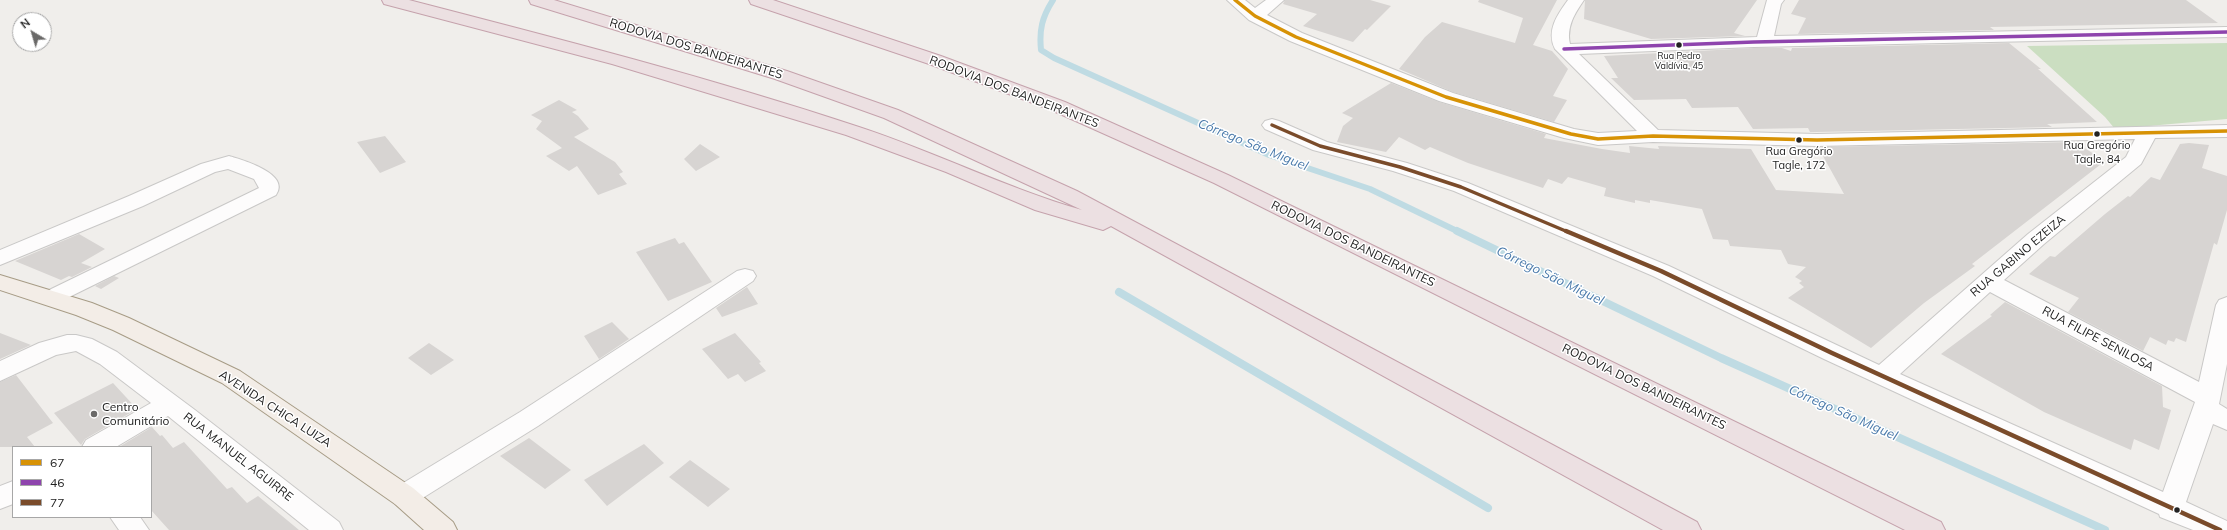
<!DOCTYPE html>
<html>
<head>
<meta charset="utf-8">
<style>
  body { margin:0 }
  #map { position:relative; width:2227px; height:530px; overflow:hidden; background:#f0eeeb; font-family:Mulish,sans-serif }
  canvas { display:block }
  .legend { position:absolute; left:12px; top:446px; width:140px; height:72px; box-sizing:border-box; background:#fff; border:1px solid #a7a7a7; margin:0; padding:5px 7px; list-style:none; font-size:12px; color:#222 }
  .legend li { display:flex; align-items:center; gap:8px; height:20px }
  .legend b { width:20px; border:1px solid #a7a7a7 }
  .north { position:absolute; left:12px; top:12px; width:40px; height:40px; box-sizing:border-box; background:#fff; border:1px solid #a7a7a7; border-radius:50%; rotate:322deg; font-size:11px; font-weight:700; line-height:16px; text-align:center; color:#222 }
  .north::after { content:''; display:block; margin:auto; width:14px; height:18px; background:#6a6968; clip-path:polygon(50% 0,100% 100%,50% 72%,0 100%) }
</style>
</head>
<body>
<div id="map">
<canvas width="2227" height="530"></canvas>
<ul class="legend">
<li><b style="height:5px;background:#d79205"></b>67</li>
<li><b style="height:5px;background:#8e44ad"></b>46</li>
<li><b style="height:5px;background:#7a4b2a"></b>77</li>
</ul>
<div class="north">N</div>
</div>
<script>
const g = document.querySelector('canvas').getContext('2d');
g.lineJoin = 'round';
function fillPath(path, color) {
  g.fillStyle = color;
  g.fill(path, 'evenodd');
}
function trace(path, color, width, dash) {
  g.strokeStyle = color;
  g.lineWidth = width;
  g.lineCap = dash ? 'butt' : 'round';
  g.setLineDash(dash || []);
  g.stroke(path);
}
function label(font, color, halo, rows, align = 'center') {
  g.font = font + ' Mulish,sans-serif';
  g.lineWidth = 3;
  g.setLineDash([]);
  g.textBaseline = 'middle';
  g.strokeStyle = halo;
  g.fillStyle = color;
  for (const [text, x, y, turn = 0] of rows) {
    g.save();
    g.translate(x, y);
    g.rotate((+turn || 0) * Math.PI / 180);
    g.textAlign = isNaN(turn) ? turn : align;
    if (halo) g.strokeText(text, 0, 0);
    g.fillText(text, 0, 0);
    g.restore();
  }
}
const forest = new Path2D(`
  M2227,43V119L2115,129L2105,117L2027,46Z`);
const streamFar1 = new Path2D(`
  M1053,0C1042,17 1039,30 1041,50L1054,58L1269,155L1370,189L1459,232`);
const stream = new Path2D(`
  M1457,231L1721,358L2105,530
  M1119,292L1488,508`);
const building = new Path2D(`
  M1285,0H1370L1391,6L1367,30L1365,29L1353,42L1303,26L1317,14L1283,4Z
  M1479,0H1557L1533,45L1552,51L1568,69L1553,96L1567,100L1554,122L1453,92L1399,69L1425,37L1442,22L1515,43L1523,18L1478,2Z
  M1585,0H1757L1734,33L1745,36L1651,39L1584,19Z
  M1799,0H2186L2218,23L1990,27L1994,30L1798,34L1806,18L1791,14Z
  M2009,43L2041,69H2038L2097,122L2047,124L2052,127L1817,132H1810L1808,128L1753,129L1738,107L1692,108L1686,99L1634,100L1611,78H1618L1604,56L1754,48H1782L1791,51L1792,48Z
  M1391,83L1439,102L1546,134L1544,138L1602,149L1630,153L1629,146L1659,149L1658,146L1751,149L1776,190L1844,194L1818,147L2075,142L2105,161L1972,264L1975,266L1924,303L1871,348L1788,298L1804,287L1799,283L1802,281L1795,277L1806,267L1788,264L1781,250L1730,246L1728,240L1713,239L1702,209L1650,200V203L1635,200V203L1604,196L1606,188L1568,177L1562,184L1548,179L1543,188L1468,163L1430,147L1425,150L1399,137L1386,152L1337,142L1343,126L1353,118L1342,113Z
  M559,100L577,110L572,112L578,116L589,129L574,137L615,162L623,172L619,174L627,184L598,195L577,166L569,171L546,156L562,148L536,129L542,121L531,115Z
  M385,136L406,162L380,173L357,142Z
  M2189,143L2209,145L2202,168L2227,176V210L2217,245L2214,243L2186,342L2176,338L2174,342L2168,340L2166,345L2150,337L2143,351L2068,312L2079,298L2029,274L2050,256L2055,257L2105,214L2128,196L2130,197L2151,177L2160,180L2180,144Z
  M700,144L720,157L696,171L684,159Z
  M79,234L105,249L81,263L92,267L72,277L69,276L61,280L15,261Z
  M675,238L679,244L684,242L712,282L668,301L636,252Z
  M114,276L119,278L101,289L95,286Z
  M747,287L758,304L722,317L716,308Z
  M2005,302L2162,386L2163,407L2171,410L2159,450L2134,439L2131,450L2078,427L2044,412L1941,354L1992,316L1990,315Z
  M612,322L629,339L599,359L584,336Z
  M0,333L31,345L0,359Z
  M735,333L761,362L759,363L766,371L745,382L738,374L728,379L702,349Z
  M429,343L454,360L431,375L408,358Z
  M16,375L53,423L27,437L35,447H0V382Z
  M113,383L137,409L85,439L81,445L54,413Z
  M152,427L160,436L162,435L173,448L184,442L227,489L232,487L247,503L258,496L299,530H169L151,510V447H119Z
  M529,438L571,470L545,489L500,456Z
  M644,444L664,463L607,506L584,480Z
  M690,460L730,489L708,507L669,477Z`);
const minor = new Path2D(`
  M1227,0H1245L1255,8L1266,0H1284L1267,15L1302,33L1453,93L1574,129L1598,133L1637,131L1555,49C1546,31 1557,15 1568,0H1584C1575,13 1566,27 1570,44L1757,37L1767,0H1784L1781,4L1774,36L2227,27V37L1754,47L1579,54L1658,130L1817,134L2227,125V137L2155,138L2141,164L2044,244L2004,280L2199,382L2216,305L2219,300L2227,297V364L2219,404L2227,409V430L2213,424L2186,502L2227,521V530H2193L2160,517L2159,514L1824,359L1653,276L1454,191L1393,171L1313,150L1265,129L1262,125L1265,121L1272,119L1279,121L1327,142L1407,163L1468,183L1669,266L1879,365L2028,234L2126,157L2135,139L1817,146L1653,142L1598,145L1564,138L1439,101L1290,41L1249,20ZM1990,292L2195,402L2163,492L1900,374Z
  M229,156C243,160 291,174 276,195L51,306L43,303L40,298L43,293L259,188L254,179L228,169L215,172L143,206L0,265V250L129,196L201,164Z
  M745,269L753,271L756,276L753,281L538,426L413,504L404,507L395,504L391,496L395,488L520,412L737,271Z
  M67,335H76L92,339L117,352L195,410L339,522L343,530H309L168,416L116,447H82L86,440L151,403L100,364L76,351L56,355L0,381V361L39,343Z
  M13,481V504L0,509V486Z
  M110,517H140L149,530H119Z`);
const major = new Path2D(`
  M0,275L92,303L129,318L240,371L413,488L453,522L457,530H424L395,504L222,383L113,330L76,315L0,290Z`);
const highway = new Path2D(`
  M382,0H409C560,39 711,78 859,127C935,152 1006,188 1082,210L884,118L775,79L531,4L529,0H554L787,71L898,110L1077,191L1697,522L1701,530H1663L1111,226L1103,230L1035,210L946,172L846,135L612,64L384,4Z
  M749,0H773L941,56L1065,102L1228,175L1941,522L1945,530H1905L1214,183L1051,110L929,64L751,4Z`);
const bus1 = new Path2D(`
  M1235,0L1255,16L1296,37L1446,97L1571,134L1598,139L1653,136L1817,140L2227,131`);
const bus2 = new Path2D(`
  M1564,49L1754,42L2227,32`);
const bus3Far1 = new Path2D(`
  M1272,125L1320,146L1400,167L1461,187L1568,232`);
const bus3 = new Path2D(`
  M1566,231L1661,271L1832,353L2220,530`);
const markers = [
  [1679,45,3.5,"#222"],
  [2097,134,3.5,"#222"],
  [1799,140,3.5,"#222"],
  [94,414,4,"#6a6968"],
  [2177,510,3.5,"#222"]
];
const farBusnames = [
  ["Rua Pedro",1679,56],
  ["Valdívia, 45",1679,66]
];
const busNames = [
  ["Rua Gregório",2097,146],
  ["Tagle, 84",2097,160],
  ["Rua Gregório",1799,152],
  ["Tagle, 172",1799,166]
];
const streetNames = [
  ["RODOVIA DOS BANDEIRANTES",696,49,17],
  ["RODOVIA DOS BANDEIRANTES",1014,92,21],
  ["RODOVIA DOS BANDEIRANTES",1353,244,26],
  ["RUA GABINO EZEIZA",2018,256,-40],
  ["RUA FILIPE SENILOSA",2098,339,28],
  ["RODOVIA DOS BANDEIRANTES",1644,387,26],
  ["AVENIDA CHICA LUIZA",275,409,33],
  ["RUA MANUEL AGUIRRE",238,457,38]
];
const poiNames = [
  ["Centro",102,407],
  ["Comunitário",102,421]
];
const waterNames = [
  ["Córrego São Miguel",1253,145,22],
  ["Córrego São Miguel",1550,276,26],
  ["Córrego São Miguel",1843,413,24]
];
fillPath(forest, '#cbdec1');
trace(streamFar1, '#bfdbe3', 6);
trace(stream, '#bfdbe3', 8);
fillPath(building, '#d7d4d2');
trace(minor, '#c9c8c7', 2);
trace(major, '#a79c86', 2);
trace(highway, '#c5a2ac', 2);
fillPath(minor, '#fdfcfc');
fillPath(major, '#f3ede7');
fillPath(highway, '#ece0e2');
trace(bus1, '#d79205', 3.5);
trace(bus2, '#8e44ad', 3.5);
trace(bus3Far1, '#7a4b2a', 3.5);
trace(bus3, '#7a4b2a', 4.5);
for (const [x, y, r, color] of markers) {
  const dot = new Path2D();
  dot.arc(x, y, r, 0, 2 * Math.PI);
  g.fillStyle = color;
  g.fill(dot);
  trace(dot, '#fff', 1.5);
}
label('9px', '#222', '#fff', farBusnames);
label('11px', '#222', '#fff', busNames);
label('12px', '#222', '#fff', streetNames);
label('12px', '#222', '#fff', poiNames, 'left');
label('italic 13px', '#4a7aab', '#fff', waterNames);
</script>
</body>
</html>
